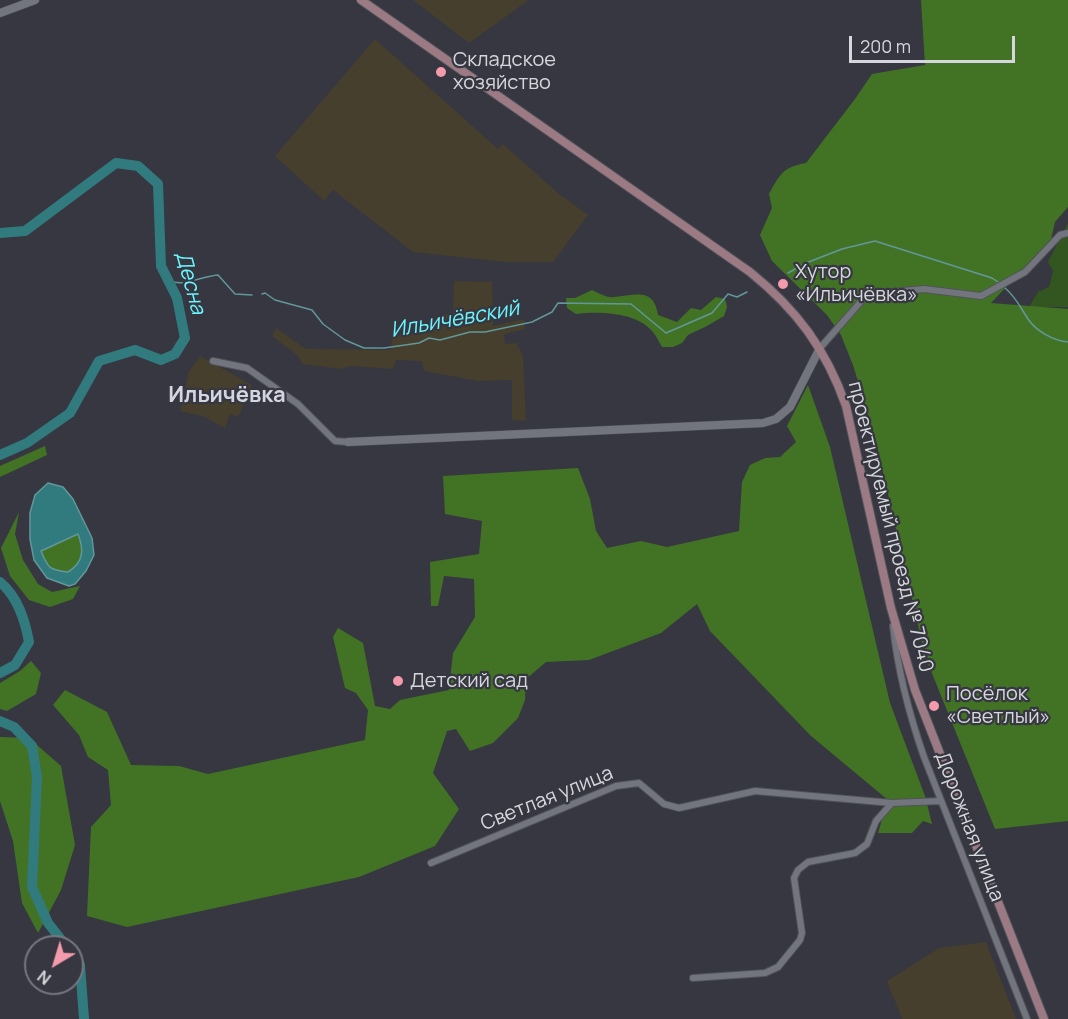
<!DOCTYPE html>
<html>
<head>
<meta charset="utf-8">
<style>
  body { margin:0 }
  #map { position:relative; width:1068px; height:1019px; overflow:hidden; background:#363740; font-family:Manrope,sans-serif }
  canvas { display:block }
  .north { position:absolute; left:24px; top:935px; width:60px; height:60px; box-sizing:border-box; background:#363740; border:2px solid #76777e; border-radius:50%; rotate:218deg; font-size:16px; font-weight:700; line-height:24px; text-align:center; color:#d6d7dc }
  .north::after { content:''; display:block; margin:auto; width:21px; height:27px; background:#f39aac; clip-path:polygon(50% 0,100% 100%,50% 72%,0 100%) }
  .scale { position:absolute; left:849px; top:36px; width:166px; height:27px; box-sizing:border-box; border:3px solid #d6d7dc; border-top:0; padding-left:8px; font-size:18px; line-height:21px; white-space:nowrap; color:#d6d7dc; -webkit-text-stroke:4px #363740; paint-order:stroke }
</style>
</head>
<body>
<div id="map">
<canvas width="1068" height="1019"></canvas>
<div class="north">N</div>
<div class="scale">200 m</div>
</div>
<script>
const g = document.querySelector('canvas').getContext('2d');
g.lineJoin = 'round';
function fillPath(path, color) {
  g.fillStyle = color;
  g.fill(path, 'evenodd');
}
function trace(path, color, width, dash) {
  g.strokeStyle = color;
  g.lineWidth = width;
  g.lineCap = dash ? 'butt' : 'round';
  g.setLineDash(dash || []);
  g.stroke(path);
}
function label(font, color, halo, rows, align = 'center') {
  g.font = font + ' Manrope,sans-serif';
  g.lineWidth = 4.5;
  g.setLineDash([]);
  g.textBaseline = 'middle';
  g.strokeStyle = halo;
  g.fillStyle = color;
  for (const [text, x, y, turn = 0] of rows) {
    g.save();
    g.translate(x, y);
    g.rotate((+turn || 0) * Math.PI / 180);
    g.textAlign = isNaN(turn) ? turn : align;
    if (halo) g.strokeText(text, 0, 0);
    g.fillText(text, 0, 0);
    g.restore();
  }
}
const industrial = new Path2D(`
  M413,0H529L469,43Z
  M375,39L498,149L503,144L558,193L588,215L553,262H505L413,252L333,190L324,201L275,156Z
  M454,281L492,282L493,326L524,319L525,329L504,334L505,344L516,343L523,355L526,421L512,420V380L478,381L424,371L422,361L396,360L393,369L350,366L341,369L303,364L297,355L272,336L276,328L306,349L391,350L392,336L433,332L435,316L453,313Z
  M200,356L252,385L238,417L230,414L225,428L205,417L180,411L189,371Z
  M986,942L1016,1019H902L887,981L939,948Z`);
const green = new Path2D(`
  M1068,223V307H1029L1038,292L1049,287L1053,271L1048,262Z`);
const forest = new Path2D(`
  M921,0H1068V207L1055,222L1051,239L991,303L1068,309V821L995,829L925,656L875,437L853,365L841,335L827,315L772,261L760,235L772,208L769,194C780,174 783,167 806,163L855,99L872,74L925,65Z
  M592,290C598,293 607,298 614,297C635,295 654,287 658,315L677,322L691,308L701,310L716,297L725,299L727,307L724,316L707,326L688,335L682,343L673,347H662C659,342 656,335 652,331C636,312 598,311 576,314L567,308L566,298H575Z
  M808,385L830,447L890,703L925,796L932,824L923,821L912,833H878L888,800L811,736L710,631L697,604L661,633L589,660L546,662L526,679L525,700L518,718L493,743L470,751L456,729L447,731L433,773L459,809L435,846L359,877L127,927L87,916L91,827L111,805L108,770L88,757L79,735L53,705L65,690L107,712L131,765L179,766L208,774L365,740L368,710L356,693L345,688L333,637L338,628L363,643L375,706L390,709L400,700L449,690L453,653L475,617L474,579L444,576L438,606H431L430,562L479,554L482,521L445,514L443,476L578,468L590,499L596,531L607,548L641,541L667,547L739,531L742,482L750,465L765,458L780,457L796,442L787,426Z
  M45,446L47,455L0,477V466Z
  M19,512L15,534L23,560L38,584L52,592L80,586L73,599L50,607L29,600L10,576L1,548Z
  M78,533C83,552 86,560 68,572C49,570 49,568 41,551Z
  M31,661L41,673L36,694L7,711L0,709V683L20,671Z
  M0,737L29,738L61,766L75,845L61,890L38,933L22,903L13,841L0,801Z`);
const water = new Path2D(`
  M48,483L63,487L73,499L92,538L94,555L86,571L75,584L69,586L47,578L34,560L30,539V513L35,495ZM78,534C84,550 84,562 68,572C49,570 48,568 41,551Z`);
const stream = new Path2D(`
  M788,273L806,263L842,249L875,241L992,278L998,282
  M169,281C185,287 202,276 218,275L235,294L252,295
  M1005,288C1016,297 1020,307 1028,319C1036,331 1054,341 1068,342
  M262,294L265,293L275,300L312,310L323,324L345,340L364,348H384L419,343L429,338L440,340L470,332H485L532,322L552,312L558,303L631,304L666,333L712,313L728,294L737,297L747,292`);
const river = new Path2D(`
  M0,233L25,231L116,163L138,166L158,184L161,266L177,298L185,338L175,354L161,360L135,350L99,361L70,413L27,443L0,455
  M0,582C18,597 25,620 29,642L15,665L0,673
  M0,721L14,727L32,746L37,777L32,887L48,923L67,947
  M72,954L80,965L84,1019`);
const minor = new Path2D(`
  M820,348L864,298L871,294L924,289L981,296L1025,272L1060,235L1068,233
  M213,361L247,368L298,404L335,441L348,442
  M893,626C898,672 909,714 924,757L1027,1019
  M431,863L616,786L639,783L664,804L679,808L755,791L892,803
  M693,978L765,973L778,967L800,940L802,933L794,878L798,870L808,862L855,853L867,844L876,821L892,803L940,801`);
const tertiary = new Path2D(`
  M0,13L35,0
  M348,442L763,423L776,419L790,407L820,348`);
const secondary = new Path2D(`
  M361,0L750,272C797,310 826,349 846,406L891,608L915,690L1044,1019`);
const markers = [
  [441,72,6,"#f39aac"],
  [783,284,6,"#f39aac"],
  [398,681,6,"#f39aac"],
  [934,706,6,"#f39aac"]
];
const poiNames = [
  ["Складское",453,60],
  ["хозяйство",453,83],
  ["Хутор",795,272],
  ["«Ильичёвка»",795,295],
  ["Детский сад",410,681],
  ["Посёлок",946,694],
  ["«Светлый»",946,717]
];
const streetNames = [
  ["проектируемый проезд № 7040",890,527,76],
  ["Светлая улица",547,799,-22],
  ["Дорожная улица",969,827,69]
];
const waterNames = [
  ["Десна",190,283,75],
  ["Ильичёвский",455,320,-10]
];
const quarterNames = [
  ["Ильичёвка",227,396]
];
fillPath(industrial, '#463f2d');
fillPath(green, '#335520');
fillPath(forest, '#427325');
fillPath(water, '#317b7f');
trace(water, '#62979b', 1.5);
trace(stream, '#62979b', 1.5);
trace(river, '#317b7f', 10);
trace(minor, '#525359', 8);
trace(tertiary, '#525359', 9);
trace(secondary, '#525359', 10);
trace(minor, '#73757e', 6);
trace(tertiary, '#73757e', 8);
trace(secondary, '#9c7a84', 8);
for (const [x, y, r, color] of markers) {
  const dot = new Path2D();
  dot.arc(x, y, r, 0, 2 * Math.PI);
  g.fillStyle = color;
  g.fill(dot);
  trace(dot, '#363740', 2);
}
label('20px', '#d6d7dc', '#363740', poiNames, 'left');
label('20px', '#d6d7dc', '#363740', streetNames);
label('italic 21px', '#6bf7ff', '#363740', waterNames);
label('bold 22px', '#d3d5e0', '#363740', quarterNames);
</script>
</body>
</html>
